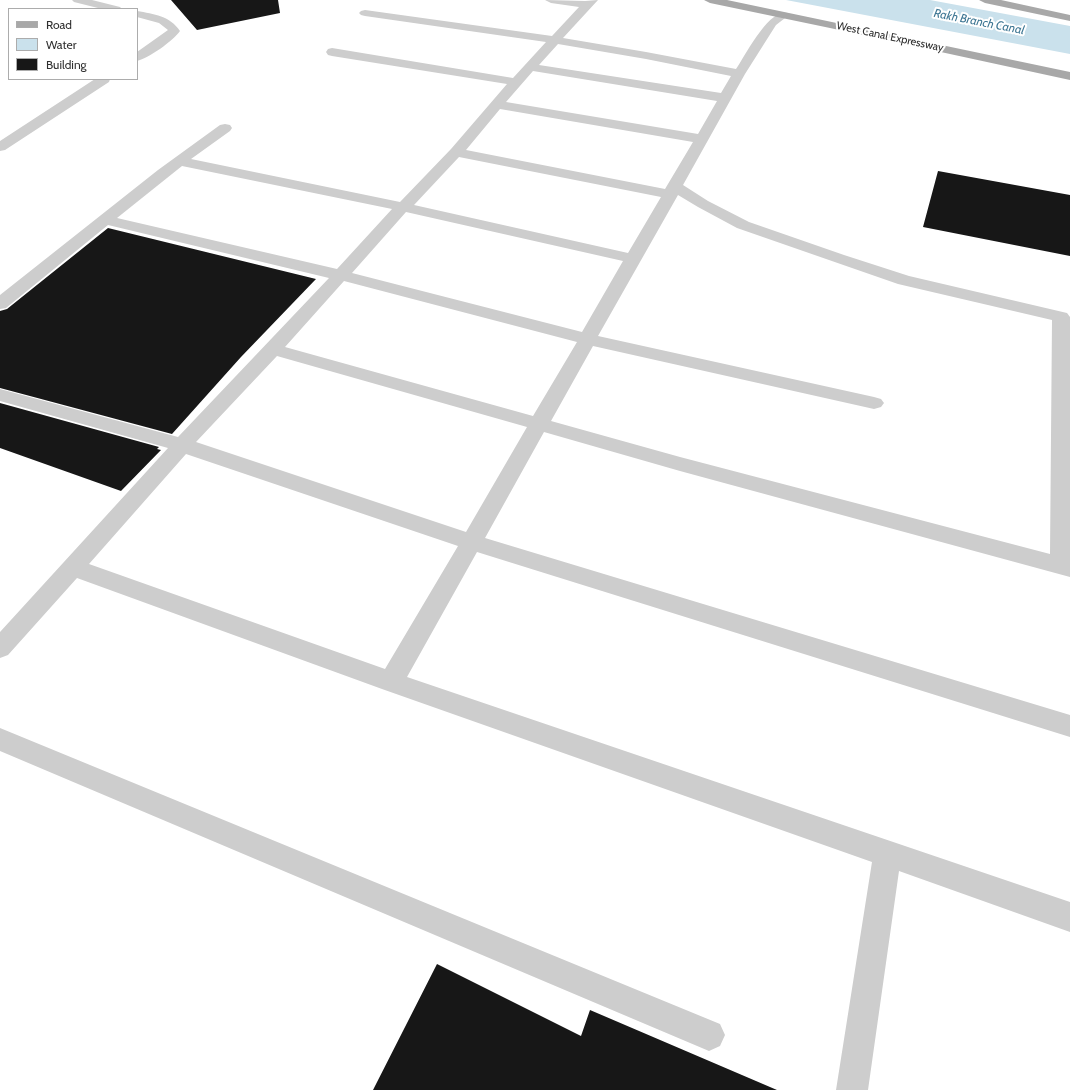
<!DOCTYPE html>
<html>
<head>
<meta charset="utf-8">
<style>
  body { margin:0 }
  #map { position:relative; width:1070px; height:1090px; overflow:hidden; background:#fff; font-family:Cabin,sans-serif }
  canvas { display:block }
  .legend { position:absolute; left:8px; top:8px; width:130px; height:72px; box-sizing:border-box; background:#fff; border:1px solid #acacac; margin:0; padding:5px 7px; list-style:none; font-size:12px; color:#303030 }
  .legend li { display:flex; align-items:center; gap:8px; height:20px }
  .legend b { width:20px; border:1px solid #acacac }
</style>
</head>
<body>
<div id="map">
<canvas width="1070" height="1090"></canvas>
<ul class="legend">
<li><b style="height:5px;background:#a8a8a8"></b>Road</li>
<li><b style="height:11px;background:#cae1ec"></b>Water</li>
<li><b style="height:11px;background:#171717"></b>Building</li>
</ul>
</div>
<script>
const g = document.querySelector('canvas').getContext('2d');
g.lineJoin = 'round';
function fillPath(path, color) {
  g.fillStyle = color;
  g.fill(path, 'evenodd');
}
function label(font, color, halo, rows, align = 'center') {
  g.font = font + ' Cabin,sans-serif';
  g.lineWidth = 4;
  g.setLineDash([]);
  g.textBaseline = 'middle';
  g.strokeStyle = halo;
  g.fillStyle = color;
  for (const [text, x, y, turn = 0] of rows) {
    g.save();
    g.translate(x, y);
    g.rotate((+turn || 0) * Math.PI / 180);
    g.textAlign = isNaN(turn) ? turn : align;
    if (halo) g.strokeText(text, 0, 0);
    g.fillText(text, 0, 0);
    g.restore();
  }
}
const water = new Path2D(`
  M786,0H930L1070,26V54Z`);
const building = new Path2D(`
  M171,0H278L280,13L197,30Z
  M938,171L1070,195V256L923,227Z
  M108,228L316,279L241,357L172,434L0,388V311L7,309Z
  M0,403L159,447L157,449L161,450L121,491L0,448Z
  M437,964L581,1036L590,1010L777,1090H373Z`);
const minor = new Path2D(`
  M72,0H92L120,7L122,9H102L74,2Z
  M545,0L585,1L598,0L563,38L646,52L736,69C745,56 769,8 787,13L789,15L776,25L745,74L683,185L708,201L749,222L844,255L909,276L1067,313L1070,317V577L680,471L544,432L485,538L1070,715V737L477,552L407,677L1070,902V932L899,871L868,1090H836L872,862L382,689L77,578L8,655L0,658V632L168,448L0,401V389L178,437L329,278L108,225L6,308L0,309V295L158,170L220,125L225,124L230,125L232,128L230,131L191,159L400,202L451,149L507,84L332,56L328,55L326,52L328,49L332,48L513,78L546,42L365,16L361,15L359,13L361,11L365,10L552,36L579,7L551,3ZM558,44L646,59L731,76L721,93L539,65ZM533,71L717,101L698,134L506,102ZM500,109L693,142L665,189L466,150ZM459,157L661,197L628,253L414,205ZM182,166L392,209L337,269L117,218ZM678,195L698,207L737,228L898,284L1052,320L1050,554L680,457L551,421L593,346L874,409L881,407L884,403L881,399L874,397L598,336ZM406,212L623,261L582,332L352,273ZM344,281L577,342L533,416L285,347ZM277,356L527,427L466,532L196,442ZM186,454L458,546L385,669L89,564Z
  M137,11C154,14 170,16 180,31C173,41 149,58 137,61V52L168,30L159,23L137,17Z
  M95,79H110L109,82L5,150L0,151V141Z
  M0,728L720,1024L725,1035L720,1046L709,1051L0,751Z`);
const primary = new Path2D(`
  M704,0H727L1070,72V80L830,28L710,3Z
  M979,0H1001L1070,15V21L985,3Z`);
const farStreetnames = [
  ["West Canal Expressway",890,37,12]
];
const farWaternames = [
  ["Rakh Branch Canal",979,22,11]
];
fillPath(water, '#cae1ec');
fillPath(building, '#171717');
fillPath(minor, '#cdcdcd');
fillPath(primary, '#a8a8a8');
label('11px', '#303030', '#fff', farStreetnames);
label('italic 12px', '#3d7693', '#fff', farWaternames);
</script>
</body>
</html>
